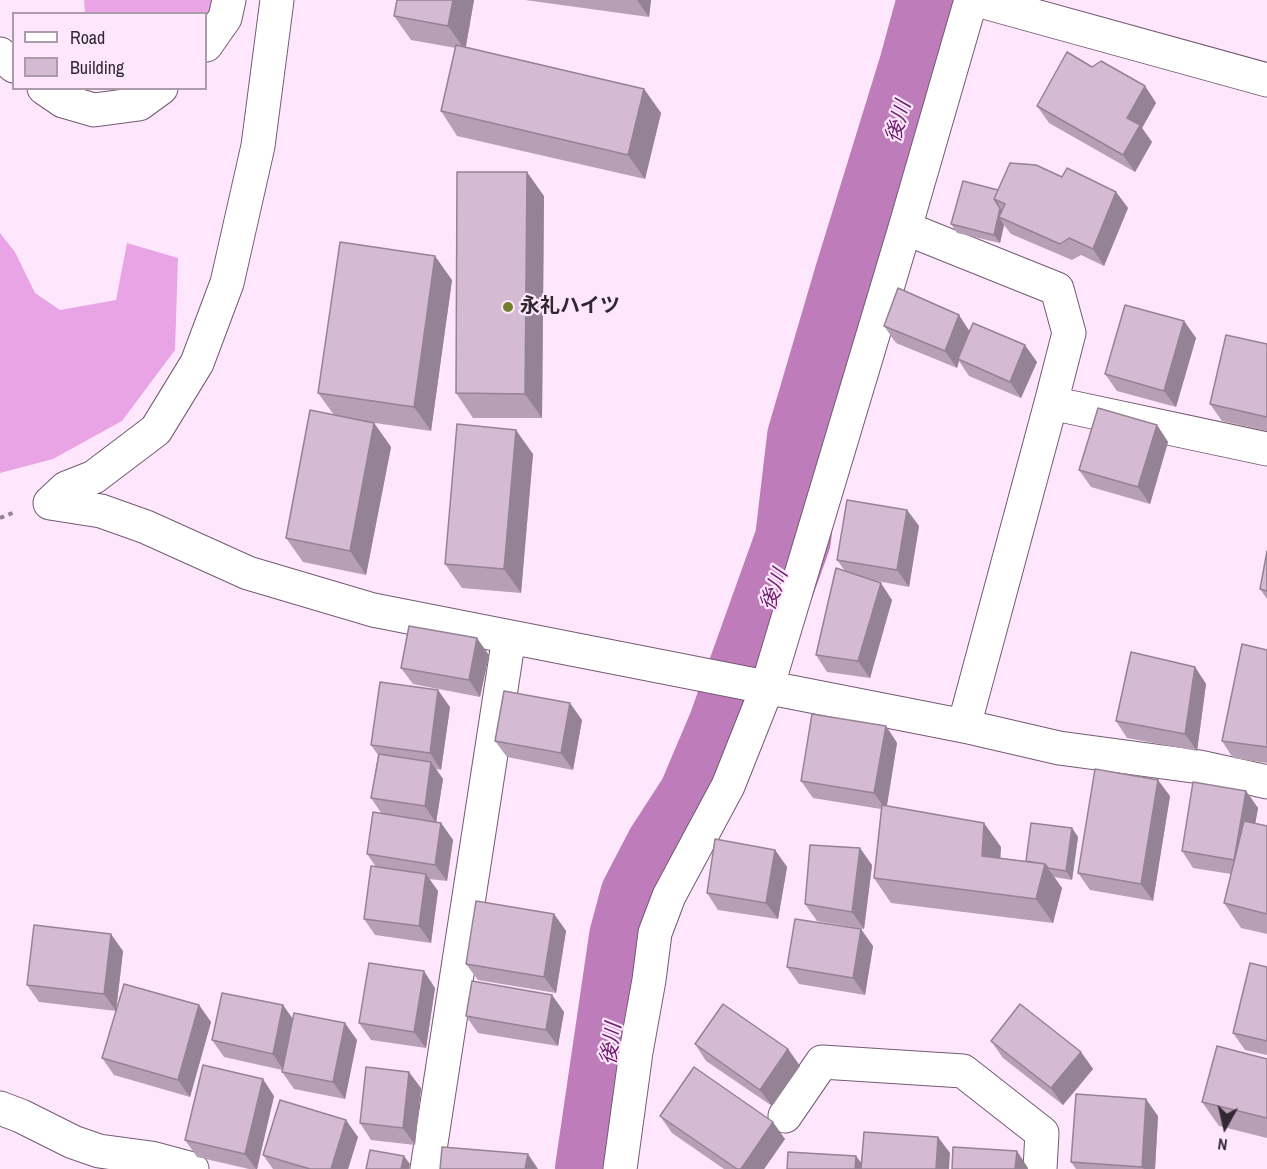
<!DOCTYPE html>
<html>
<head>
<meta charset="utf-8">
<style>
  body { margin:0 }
  #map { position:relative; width:1267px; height:1169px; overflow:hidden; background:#fee7fc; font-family:"Archivo Narrow",sans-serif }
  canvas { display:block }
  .legend { position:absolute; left:12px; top:12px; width:195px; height:78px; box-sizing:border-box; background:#fee7fc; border:2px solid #ac9bab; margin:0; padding:8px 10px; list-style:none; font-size:18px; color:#322832 }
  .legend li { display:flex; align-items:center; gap:12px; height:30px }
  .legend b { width:30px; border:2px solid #ac9bab }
  .north { position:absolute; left:1195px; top:1097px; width:60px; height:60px; -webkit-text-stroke:4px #fee7fc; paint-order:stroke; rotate:188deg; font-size:16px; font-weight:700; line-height:24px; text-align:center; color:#322832 }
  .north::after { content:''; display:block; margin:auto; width:21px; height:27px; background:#322832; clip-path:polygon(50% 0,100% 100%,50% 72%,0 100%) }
</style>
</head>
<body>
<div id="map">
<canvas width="1267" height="1169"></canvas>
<ul class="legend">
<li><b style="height:8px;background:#fff"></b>Road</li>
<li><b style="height:16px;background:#d5bad3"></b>Building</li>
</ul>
<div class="north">N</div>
</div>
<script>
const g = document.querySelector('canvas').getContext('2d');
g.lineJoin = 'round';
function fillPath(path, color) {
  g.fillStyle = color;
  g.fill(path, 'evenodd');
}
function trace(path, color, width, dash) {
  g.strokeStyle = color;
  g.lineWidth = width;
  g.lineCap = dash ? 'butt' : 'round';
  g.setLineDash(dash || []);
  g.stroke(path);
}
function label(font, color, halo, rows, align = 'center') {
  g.font = font + ' "Archivo Narrow","Noto Sans JP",sans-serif';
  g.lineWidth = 4.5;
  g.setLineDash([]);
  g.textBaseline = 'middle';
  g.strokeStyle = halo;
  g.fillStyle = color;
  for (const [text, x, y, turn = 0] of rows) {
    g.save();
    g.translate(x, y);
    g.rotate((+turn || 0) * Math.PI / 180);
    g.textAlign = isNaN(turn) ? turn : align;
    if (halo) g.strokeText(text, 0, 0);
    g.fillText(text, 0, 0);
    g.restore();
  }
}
const forest = new Path2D(`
  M84,0H214L206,21V14L85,13Z
  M0,233L15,252L35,293L60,310L116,300L127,243L178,258L175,350L122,421L53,459L0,473Z`);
const river = new Path2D(`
  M593,1169L627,937L638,896L663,848L696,797L726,726L793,539L805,437L852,277L917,66L935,0`);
const path = new Path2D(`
  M0,518L15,512`);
const minor = new Path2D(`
  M977,0L1267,80
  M206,45L225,18L229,0
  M0,54L14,66
  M44,88L63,101L94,110L139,104L161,88
  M905,228L1057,289L1069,333L1051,403L964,726
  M1051,403L1267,449
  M50,503L101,511L146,527L248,573L373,610L964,726L1059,748L1200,767L1267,782
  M50,503L66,488L94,477L156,430L197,363L227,283L258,146L277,0
  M0,1108L21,1116L73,1142L99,1151L151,1158L192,1169
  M785,1116L822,1062L963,1071L1042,1133L1040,1169
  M427,1169L509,637
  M620,1169L636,1052L649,980L655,933L669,896L728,786L767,688L905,228L971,0`);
const wall = new Path2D(`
  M397,0H474L466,47L644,89L661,113L645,179L457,136L441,111L456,48L411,40L394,16Z
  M525,0H651L649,17Z
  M1092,67L1145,86L1156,103L1142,128L1152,142L1135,172L1049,123L1037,106Z
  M1062,177L1116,192L1128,208L1104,266L1081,255L1072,260L1011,234L1004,225L1000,243L957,233L951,224L998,190Z
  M544,196L542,418H473L456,393Z
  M452,280L431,431L368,422L374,423L391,447L366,575L303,562L286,538L334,415L318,393Z
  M1184,321L1196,338L1176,407L1117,391L1105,374Z
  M884,326L970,330L1037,362L1021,398L969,376L959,361L957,368L896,343Z
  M1267,344V431L1222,421L1210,404Z
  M1157,425L1168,442L1150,504L1091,487L1079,470Z
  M533,454L521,593L462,588L445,564Z
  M907,510L919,526L909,587L872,580L892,600L870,678L827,672L816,655L845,571L837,560Z
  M1267,551V599L1260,589Z
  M1267,650V763L1233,758L1222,741Z
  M489,655L480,697L413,684L401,668Z
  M1195,667L1206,684L1197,751L1127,738L1116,721Z
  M450,707L441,770L436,769L443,779L436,822L441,823L453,840L447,881L429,879L438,891L431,943L375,935L364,919L376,867L367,854L382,814L371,798L378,755L371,745Z
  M582,720L573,770L507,757L495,741Z
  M886,726L897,743L887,806L1001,847L1000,858L1026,861L1072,828L1078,837L1072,880L1054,877L1062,888L1053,923L891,903L874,878L881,809L813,798L801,781Z
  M1246,791L1258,808L1255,823L1267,826V934L1241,928L1224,903L1231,874L1193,868L1182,851Z
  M1170,796L1153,901L1090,890L1078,873Z
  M775,850L787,867L778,919L718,910L707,893Z
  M872,865L864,929L817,921L805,904Z
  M554,914L566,931L556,993L478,980L466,964Z
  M873,946L865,995L799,984L787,967Z
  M123,951L116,1011L39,1002L27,985Z
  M1267,967V1055L1245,1050L1233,1033Z
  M435,988L426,1048L371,1040L359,1023Z
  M552,995L564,1012L558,1046L478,1033L466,1016Z
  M199,1005L211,1022L190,1097L114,1075L102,1058Z
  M283,1005L292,1019L357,1040L345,1099L294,1089L282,1072V1070L224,1057L212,1040Z
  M991,1041L1081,1052L1093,1069L1063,1105L1003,1058Z
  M695,1044L788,1049L800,1066L772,1106L706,1061Z
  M1267,1059V1138L1219,1126L1202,1102Z
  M421,1088L415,1145L371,1140L360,1123Z
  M274,1096L257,1169H249L197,1157L185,1140Z
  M660,1116L785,1139L764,1169H724L672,1133Z
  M1158,1116L1155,1169H1076L1071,1162Z
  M358,1137L348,1169H273L263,1155Z`);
const shadedWall = new Path2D(`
  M453,0H474L465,50L448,26Z
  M637,0H651L649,17Z
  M1145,86L1156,103L1142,128L1152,142L1135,172L1123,155L1127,118Z
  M644,89L661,113L645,179L628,155Z
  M527,172L544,196L542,418L525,394Z
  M1116,192L1128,208L1104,266L1093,249Z
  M1000,208L1006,216L999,217L1004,225L1000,243L994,235Z
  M435,256L452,280L431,431L414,407Z
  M959,315L970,332L958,359L959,361L957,368L945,351Z
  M1184,321L1196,338L1176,407L1164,391Z
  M1025,345L1037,362L1021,398L1010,382Z
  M374,423L391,447L366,575L350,551Z
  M1157,425L1168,442L1150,504L1138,487Z
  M516,430L533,454L521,593L504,569Z
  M907,510L919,526L909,587L897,570Z
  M881,583L892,600L870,678L858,661Z
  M477,638L489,655L480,697L469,680Z
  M1195,667L1206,684L1197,751L1185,734Z
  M438,690L450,707L441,770L430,753Z
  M570,703L582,720L573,770L561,753Z
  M886,726L897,743L886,810L874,793Z
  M431,762L443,779L436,823L425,806Z
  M1158,780L1170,796L1153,901L1141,884Z
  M1246,791L1258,808L1246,877L1234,860Z
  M441,823L453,840L447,881L435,865Z
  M984,823L1001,847L999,880L982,856Z
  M1072,828L1078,837L1072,880L1066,871Z
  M860,848L872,865L864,929L852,912Z
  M775,850L787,867L778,919L766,903Z
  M1045,864L1062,888L1053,923L1036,899Z
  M426,874L438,891L431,943L419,926Z
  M554,914L566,931L556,993L544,977Z
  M861,929L873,946L865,995L853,978Z
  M111,934L123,951L116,1011L104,994Z
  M424,971L435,988L426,1048L414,1032Z
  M552,995L564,1012L558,1046L546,1030Z
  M199,1005L211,1022L190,1097L178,1080Z
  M283,1005L295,1022L284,1071L273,1054Z
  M345,1023L357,1040L345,1099L333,1082Z
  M788,1049L800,1066L772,1106L760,1090Z
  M1081,1052L1093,1069L1063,1105L1051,1088Z
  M409,1072L421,1088L415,1145L403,1128Z
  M263,1079L274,1096L257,1169H256L245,1154Z
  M1146,1099L1158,1116L1155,1169H1144L1142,1167Z
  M346,1120L358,1137L348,1169H331Z
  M773,1122L785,1139L764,1169H741Z
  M938,1137L950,1153L949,1169H936Z
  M1017,1151L1028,1168V1169H1015Z
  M528,1154L538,1169H525Z
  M404,1156L410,1164L409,1169H401Z
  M856,1156L866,1169H855Z`);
const building = new Path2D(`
  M397,0H453L448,26L394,16Z
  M456,45L644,89L628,155L441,111Z
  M1067,52L1092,67L1101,61L1145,86L1127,118L1140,125L1123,155L1037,106Z
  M1010,163L1036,165L1062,177L1067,168L1116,192L1093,249L1069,238L1060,244L999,217L1005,204L994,199Z
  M457,172H527L525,394L456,393Z
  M963,181L998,190L994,199L1000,208L994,235L951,224Z
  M340,242L435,256L414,407L318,393Z
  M898,288L959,315L945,351L884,326Z
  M1125,305L1184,321L1164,391L1105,374Z
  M973,323L1025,345L1010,382L958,359Z
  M1226,335L1267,344V417L1210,404Z
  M1098,408L1157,425L1138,487L1079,470Z
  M310,410L374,423L350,551L286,538Z
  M457,424L516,430L504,569L445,564Z
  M847,500L907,510L897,570L837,560Z
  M1267,551V591L1260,589Z
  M836,568L881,583L858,661L816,655Z
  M409,626L477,638L469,680L401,668Z
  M1242,644L1267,650V747L1222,741Z
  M1131,652L1195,667L1185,734L1116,721Z
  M380,682L438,690L430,753L371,745Z
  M504,691L570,703L561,753L495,741Z
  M812,714L886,726L874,793L801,781Z
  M379,754L431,762L425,806L371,798Z
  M1095,769L1158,780L1141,884L1078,873Z
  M1193,782L1246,791L1234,860L1182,851Z
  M882,805L984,823L982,856L1045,864L1036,899L874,878Z
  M373,812L441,823L435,865L367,854Z
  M1244,821L1267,826V914L1224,903Z
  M1031,823L1072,828L1066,871L1048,868L1045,864L1026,861Z
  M715,839L775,850L766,903L707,893Z
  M810,845L860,848L852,912L805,904Z
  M371,866L426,874L419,926L364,919Z
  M476,901L554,914L544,977L466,964Z
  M795,919L861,929L853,978L787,967Z
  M34,925L111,934L104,994L27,985Z
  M369,963L424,971L414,1032L359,1023Z
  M1250,963L1267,967V1041L1233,1033Z
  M472,981L552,995L546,1030L466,1016Z
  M124,984L199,1005L178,1080L102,1058Z
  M222,993L283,1005L273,1054L212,1040Z
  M723,1004L788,1049L760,1090L695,1044Z
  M1020,1004L1081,1052L1051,1088L991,1041Z
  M294,1013L345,1023L333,1082L282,1072Z
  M1217,1046L1267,1059V1118L1202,1102Z
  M203,1065L263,1079L245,1154L185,1140Z
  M366,1067L409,1072L403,1128L360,1123Z
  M694,1067L773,1122L741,1169H737L660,1116Z
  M1076,1094L1146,1099L1142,1167L1071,1162Z
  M280,1100L346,1120L331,1169H310L263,1155Z
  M864,1132L938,1137L936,1169H861Z
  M442,1147L528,1154L525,1169H440Z
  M953,1147L1017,1151L1015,1169H952Z
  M370,1150L404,1156L401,1169H366Z
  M788,1152L856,1156L855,1169H787Z`);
const markers = [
  [508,307,6,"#72802d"]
];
const poiNames = [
  ["永礼ハイツ",520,307]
];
const waterNames = [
  ["後川",899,122,-74],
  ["後川",775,590,-70],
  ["後川",612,1044,-82]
];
fillPath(forest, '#e9a4e6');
trace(river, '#be7cbb', 76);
trace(minor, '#735b72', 35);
trace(path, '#958594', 4, [4.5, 4.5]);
trace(minor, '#fff', 33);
fillPath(wall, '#b7a0b5');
fillPath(shadedWall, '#958294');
fillPath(building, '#d5bad3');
trace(building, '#958294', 1.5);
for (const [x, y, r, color] of markers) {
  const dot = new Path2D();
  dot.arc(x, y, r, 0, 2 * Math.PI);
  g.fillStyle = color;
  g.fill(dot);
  trace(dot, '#fee7fc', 2);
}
label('bold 20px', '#322832', '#fee7fc', poiNames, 'left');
label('italic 21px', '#6d1d6d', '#fee7fc', waterNames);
</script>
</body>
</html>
